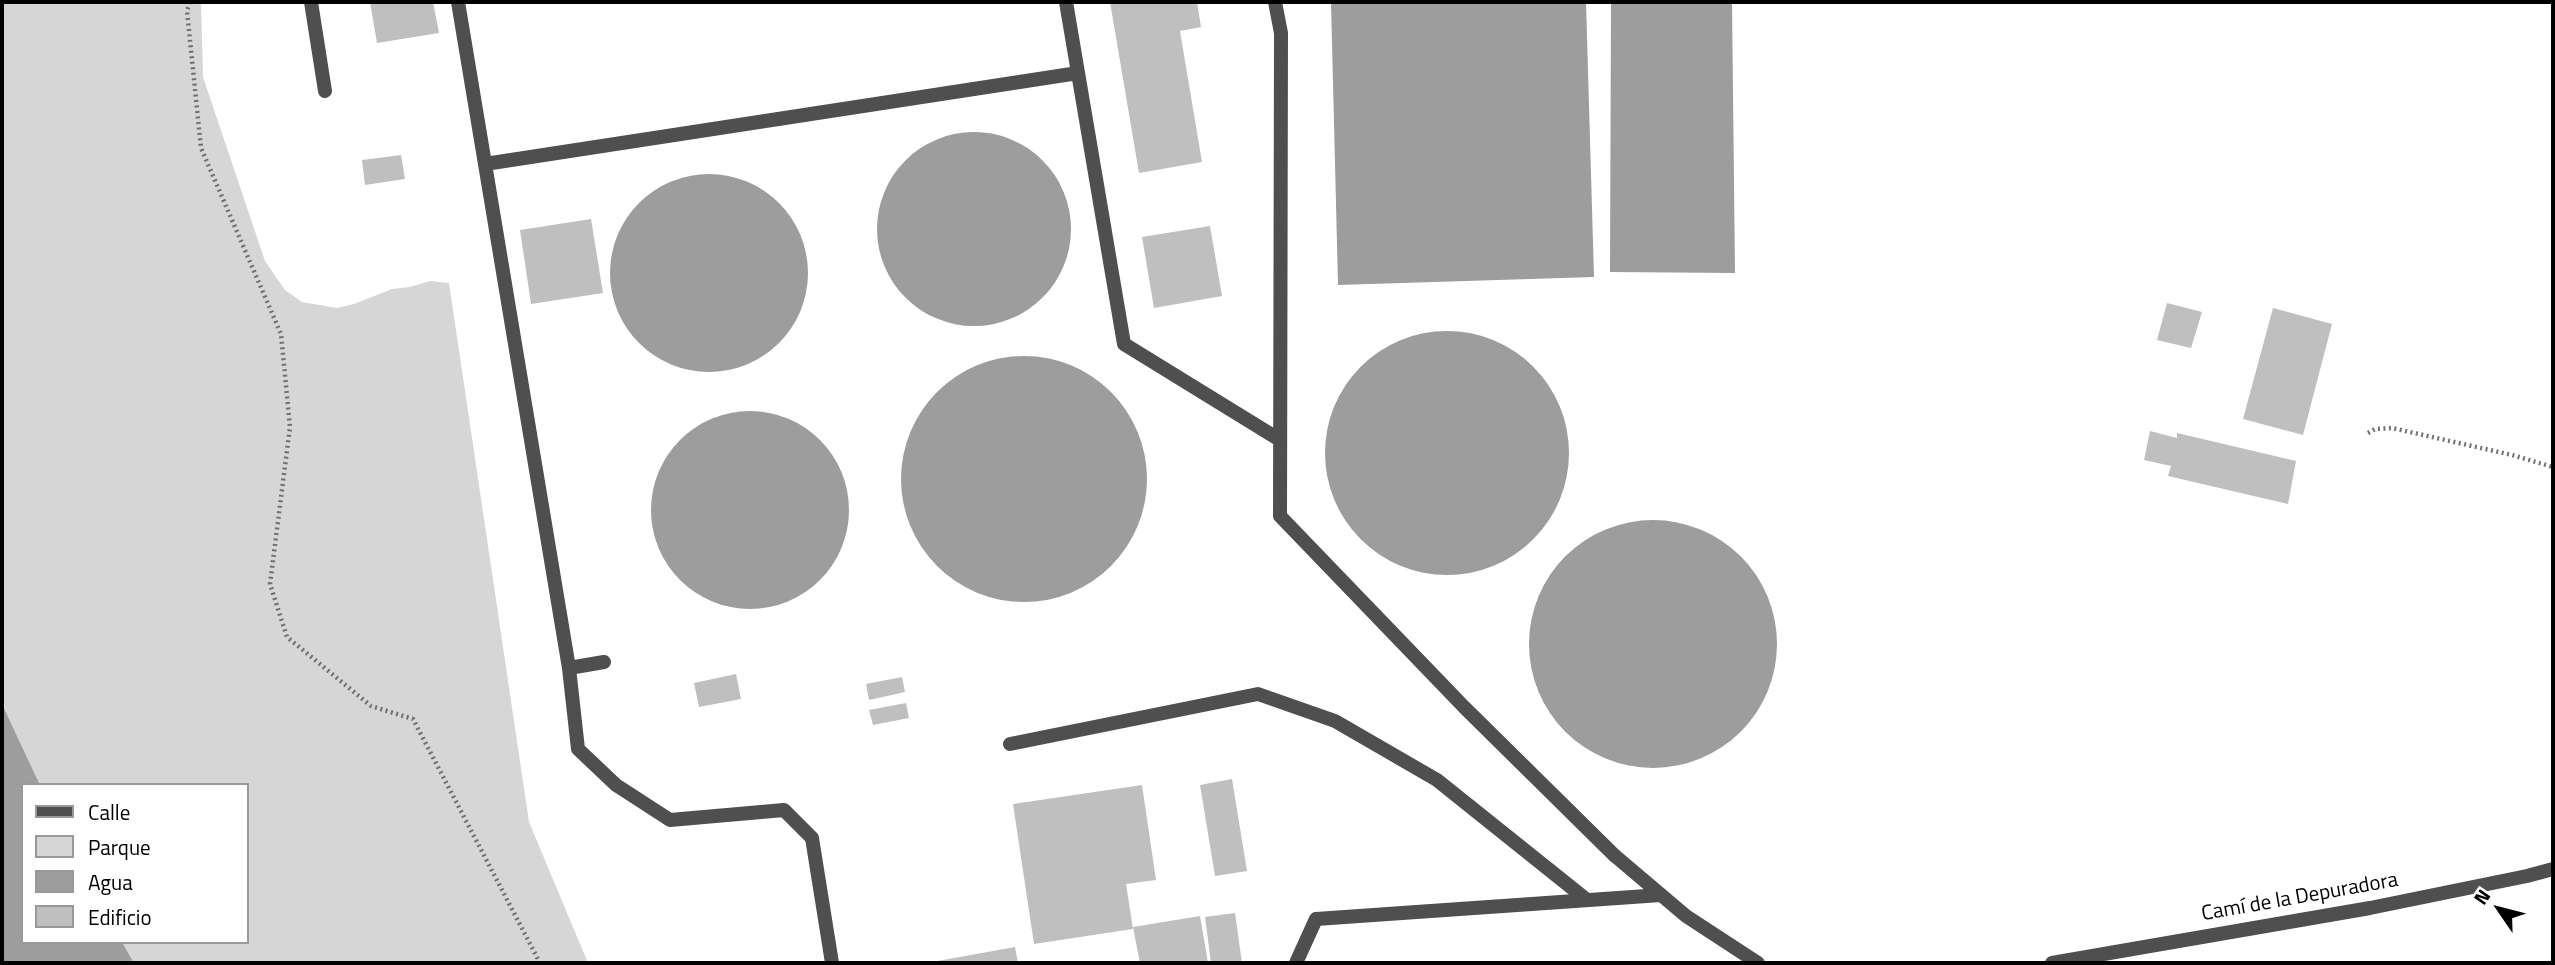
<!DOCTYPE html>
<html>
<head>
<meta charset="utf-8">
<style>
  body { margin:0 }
  #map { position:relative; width:2555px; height:965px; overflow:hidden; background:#fff; font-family:"Titillium Web",sans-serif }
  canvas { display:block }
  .frame { position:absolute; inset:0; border:4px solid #000; pointer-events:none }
  .legend { position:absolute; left:21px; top:783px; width:228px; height:161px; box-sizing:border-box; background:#fff; border:2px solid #999; margin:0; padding:9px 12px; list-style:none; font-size:21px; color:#000 }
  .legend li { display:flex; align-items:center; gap:14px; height:35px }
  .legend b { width:35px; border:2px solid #999 }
  .north { position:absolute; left:2464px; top:874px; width:70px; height:70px; -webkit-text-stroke:5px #fff; paint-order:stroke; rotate:305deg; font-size:19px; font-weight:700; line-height:28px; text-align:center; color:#000 }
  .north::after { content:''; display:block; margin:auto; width:24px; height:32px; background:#000; clip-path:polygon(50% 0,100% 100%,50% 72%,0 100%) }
</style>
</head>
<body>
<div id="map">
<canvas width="2555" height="965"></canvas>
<div class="frame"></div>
<ul class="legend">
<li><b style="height:9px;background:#4f4f4f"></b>Calle</li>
<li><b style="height:19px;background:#d6d6d6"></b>Parque</li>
<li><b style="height:19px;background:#9d9d9d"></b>Agua</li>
<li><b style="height:19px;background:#bfbfbf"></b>Edificio</li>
</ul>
<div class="north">N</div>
</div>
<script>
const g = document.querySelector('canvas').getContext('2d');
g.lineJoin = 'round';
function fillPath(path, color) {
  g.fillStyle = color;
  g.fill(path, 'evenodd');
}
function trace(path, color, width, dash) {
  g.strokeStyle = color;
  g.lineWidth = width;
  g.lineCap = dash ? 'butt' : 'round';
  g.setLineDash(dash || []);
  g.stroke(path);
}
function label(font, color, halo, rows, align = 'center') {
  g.font = font + ' "Titillium Web",sans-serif';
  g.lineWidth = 5;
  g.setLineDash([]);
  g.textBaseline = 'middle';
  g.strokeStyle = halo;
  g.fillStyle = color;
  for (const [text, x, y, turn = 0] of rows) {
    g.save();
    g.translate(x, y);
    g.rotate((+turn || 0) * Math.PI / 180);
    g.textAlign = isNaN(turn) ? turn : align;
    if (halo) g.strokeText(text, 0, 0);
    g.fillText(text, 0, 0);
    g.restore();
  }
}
const green = new Path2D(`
  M2,2H201L203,77L265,261L285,290L302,302L337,308L354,304L392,289L410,287L430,281L449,283L529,822L588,963H134L122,942H247V785H40L2,704Z`);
const water = new Path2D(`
  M1331,2H1586L1594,277L1338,285Z
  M1611,2H1732L1735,273L1610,272Z
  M877 229a97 97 0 1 1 194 0a97 97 0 1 1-194 0Z
  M610 273a99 99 0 1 1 198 0a99 99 0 1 1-198 0Z
  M1325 453a122 122 0 1 1 244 0a122 122 0 1 1-244 0Z
  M901 479a123 123 0 1 1 246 0a123 123 0 1 1-246 0Z
  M651 510a99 99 0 1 1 198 0a99 99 0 1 1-198 0Z
  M1529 644a124 124 0 1 1 248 0a124 124 0 1 1-248 0Z
  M2,704L40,785H23V942H122L134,963H2Z`);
const building = new Path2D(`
  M370,2H433L439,33L377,43Z
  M1110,2H1197L1201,27L1180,31L1202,162L1139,173Z
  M401,155L405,179L365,185L362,160Z
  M591,219L603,293L531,304L520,230Z
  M1210,226L1222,296L1154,308L1142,237Z
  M2167,303L2202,312L2191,348L2157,340Z
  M2273,308L2332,324L2303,435L2243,419Z
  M2150,431L2177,438V433L2296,461L2288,504L2168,476L2171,466L2144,460Z
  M736,674L741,699L699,707L694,683Z
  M902,677L905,692L869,700L866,684Z
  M906,703L909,718L873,725L869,710Z
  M1232,779L1247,871L1215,876L1200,785Z
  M1142,785L1156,880L1126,884L1133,929L1034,944L1013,804Z
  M1235,913L1242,963H1211L1205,917Z
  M1200,916L1208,963H1140L1133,927Z
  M1015,947L1018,963H932V962Z`);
const path = new Path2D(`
  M190,2L187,11L201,148L281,334L290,427L270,584L287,637L371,706L413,719L540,963
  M2368,433L2375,429L2392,428L2512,455L2553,467`);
const lane = new Path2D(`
  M311,2L325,91
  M458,2L569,668L604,662
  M1066,2L1124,344L1280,440
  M1275,2L1281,33L1280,516L1464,707L1614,855
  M485,164L1078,73
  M569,668L578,749L616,785L670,820L784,810L812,838L832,963
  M1010,744L1258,694L1335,721L1437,780L1587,900
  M1296,963L1316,919L1661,895`);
const street = new Path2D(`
  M1614,855L1686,916L1758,963
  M2052,963L2370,908L2527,876L2553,869`);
const streetNames = [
  ["Camí de la Depuradora",2300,898,-10]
];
fillPath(green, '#d6d6d6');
fillPath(water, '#9d9d9d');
fillPath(building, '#bfbfbf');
trace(path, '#717171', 4.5, [2, 3.5]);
trace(lane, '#4f4f4f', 14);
trace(street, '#4f4f4f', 14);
label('21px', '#000', '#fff', streetNames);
</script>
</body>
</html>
